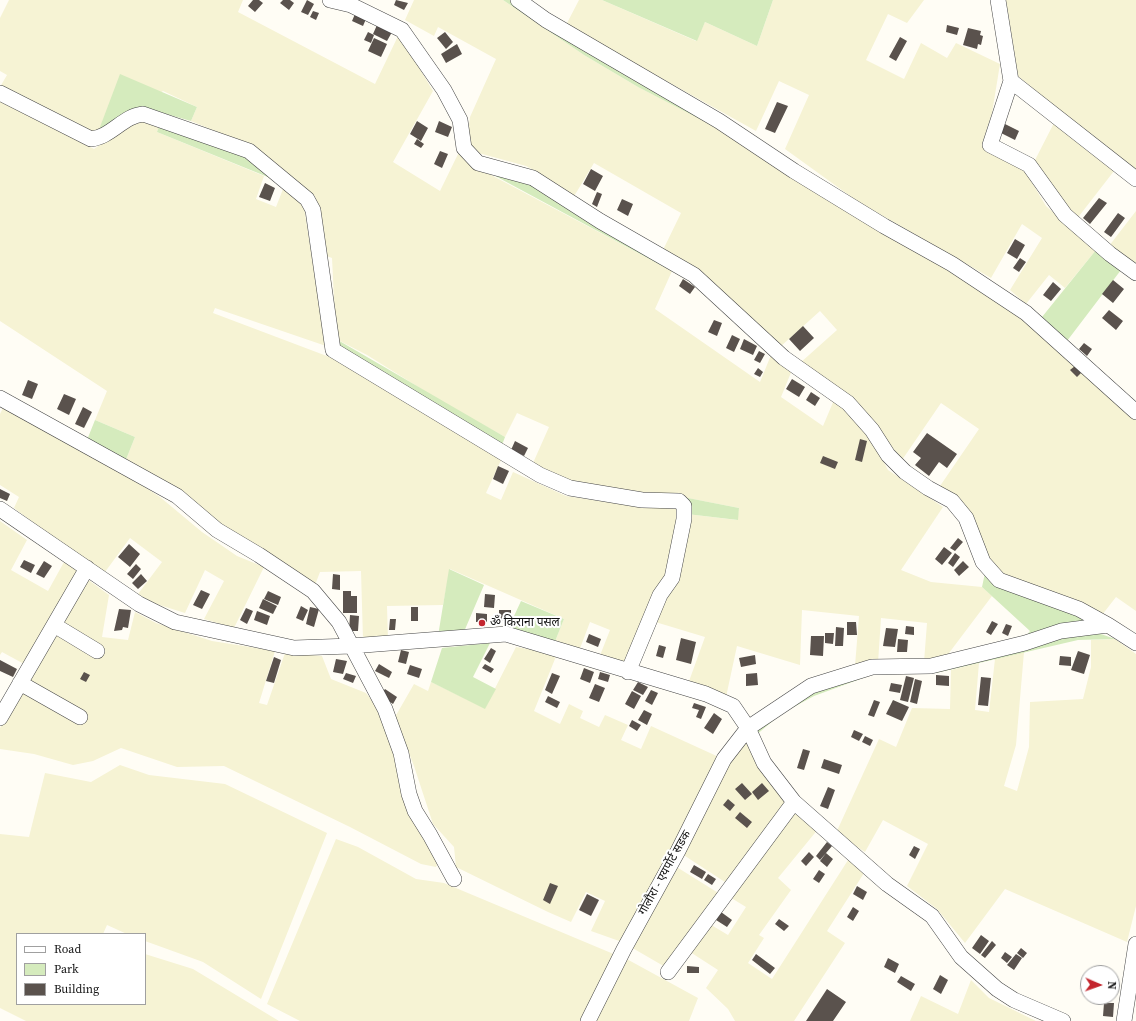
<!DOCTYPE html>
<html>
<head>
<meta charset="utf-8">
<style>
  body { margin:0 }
  #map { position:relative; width:1136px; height:1021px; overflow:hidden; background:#fffdf5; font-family:"Source Serif 4",serif }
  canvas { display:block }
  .legend { position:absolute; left:16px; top:933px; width:130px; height:72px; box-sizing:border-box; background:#fff; border:1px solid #a0a0a0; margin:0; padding:5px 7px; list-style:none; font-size:12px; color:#111 }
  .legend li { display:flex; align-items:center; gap:8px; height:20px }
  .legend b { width:20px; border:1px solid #a0a0a0 }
  .north { position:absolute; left:1080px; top:965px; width:40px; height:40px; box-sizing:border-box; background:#fff; border:1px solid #a0a0a0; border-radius:50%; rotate:92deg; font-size:11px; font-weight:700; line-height:16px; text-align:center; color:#111 }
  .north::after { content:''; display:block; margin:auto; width:14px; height:18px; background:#c4262e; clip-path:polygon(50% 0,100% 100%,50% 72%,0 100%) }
</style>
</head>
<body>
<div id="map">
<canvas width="1136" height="1021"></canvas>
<ul class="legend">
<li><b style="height:5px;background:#fff"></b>Road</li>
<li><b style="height:11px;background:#d5ebbd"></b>Park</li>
<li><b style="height:11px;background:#5a524d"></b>Building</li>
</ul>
<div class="north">N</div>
</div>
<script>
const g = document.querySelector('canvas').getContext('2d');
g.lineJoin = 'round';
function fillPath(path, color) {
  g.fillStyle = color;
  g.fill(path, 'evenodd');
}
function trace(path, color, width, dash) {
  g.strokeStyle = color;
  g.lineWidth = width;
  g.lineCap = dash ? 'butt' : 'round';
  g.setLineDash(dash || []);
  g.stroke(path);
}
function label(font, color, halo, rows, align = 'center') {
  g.font = font + ' "Source Serif 4","Noto Sans Devanagari",serif';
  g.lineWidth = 4;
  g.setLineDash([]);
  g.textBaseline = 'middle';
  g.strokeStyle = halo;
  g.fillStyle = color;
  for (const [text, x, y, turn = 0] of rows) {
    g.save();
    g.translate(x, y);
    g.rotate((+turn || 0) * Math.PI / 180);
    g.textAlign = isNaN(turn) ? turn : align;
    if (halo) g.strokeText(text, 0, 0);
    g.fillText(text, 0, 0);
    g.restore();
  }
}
const farmland = new Path2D(`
  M9,0H243L238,12L375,84L399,34L433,91L393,162L440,191L459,152L493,176L672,271L655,309L760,382L771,355L792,370L781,397L823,426L834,400L856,420L874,444L888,470L943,507L901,570L931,582L982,587L992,596L946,657L924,662L927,623L881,618L878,663L855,666L859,616L802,610L800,665L737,646L726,697L688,684L705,637L652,621L687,514L737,520L739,508L667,494L641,495L571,482L533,463L549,427L517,413L505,437L452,408L367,355L336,339L332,258L324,255L315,196L251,146L191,121L197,107L163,91L97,135L0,87L7,75L0,71V18Z
  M414,0H503L584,55L638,87L726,132L822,197L975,286L1007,307L1089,375L1136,418V611L1116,597L1102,615L1000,572L990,560L940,486L979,429L941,403L902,460L871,420L800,363L837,330L820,311L780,347L663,250L681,213L594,163L573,198L539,173L526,166L475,152L467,142L470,117L496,59L438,27L434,36L405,20Z
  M579,0H602L696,41L705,22L757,46L773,0H924L907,23L888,14L866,60L904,79L921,43L947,58L956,43L1000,64L992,113L982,144L1025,171L1046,206L1096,250L1065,288L1049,275L1026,304L1010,290L1042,238L1022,224L991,278L857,201L785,149L809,95L779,81L756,131L566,25Z
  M1006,0H1136V174L1018,76Z
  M0,99L94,149L139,118L159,126L157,132L264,176L256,199L276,207L285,184L304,207L326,346L215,308L213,313L340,361L416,405L501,460L486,493L501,500L513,472L566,496L613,503L678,509L680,519L666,582L627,667L599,658L610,630L590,622L579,651L554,644L564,619L450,569L443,605L387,606L388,640H363L361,571L320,572L315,585L125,462L135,437L95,420L107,391L0,321Z
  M1055,121L1114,171L1076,220L1034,162Z
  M1136,211V265L1109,246Z
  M4,406L117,469L160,497L202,532L237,556L264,567L234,628L204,619L224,581L205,570L185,613L153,603L138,594L162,562L130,538L105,572L67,548L14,508L19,497L0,485V414Z
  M0,521L27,540L11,570L48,591L64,562L80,571L26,665L2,652L0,655Z
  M87,579L109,595L102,637L128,640L135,612L156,623L212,641L275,651L259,703L267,705L285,653L322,656L331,679L366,693L383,715L439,859L436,867L421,864L350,827L224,766L177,767L121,748L93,761L73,765L34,754L0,749V728Z
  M1115,639L1136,654V906L1127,942L1005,889L965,943L937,909L907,886L928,844L883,820L865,852L836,833L879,739L896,747L912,708L950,709L951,670L979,663L975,710L989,712L995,659L1024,652L1016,745L1004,786L1017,791L1029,747L1030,702L1083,699L1091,667V640Z
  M516,647L557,654L534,711L560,724L569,704L583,711L580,718L599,727L605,715L628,725L621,740L641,749L651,726L721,758L622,942L591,931L605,901L586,892L571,922L548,912L456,867L454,847L433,824L414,766L395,717L414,684L428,691L431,682L485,708Z
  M746,736L787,801L728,884L682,854L727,764Z
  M120,765L149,775L225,784L327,833L261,999L203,962L145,941V934H127L107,925L103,934H17V1004H145V954L193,969L279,1021H26L0,1008V834L29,837L45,773L91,782Z
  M795,809L819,828L778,878L791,890L759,935L764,938L748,963L772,979L850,857L866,870L827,931L845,943L794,1021H735L728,1009L706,988L718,970L687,950L708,923L728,935L746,907L728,896Z
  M336,839L358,847L416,879L444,883L616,955L583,1021H300L267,1004Z
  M675,866L720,894L667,968L629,946Z
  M623,957L698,998L689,1021H592Z
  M971,980L989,998L1036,1021H910L921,996L958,1014Z`);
const green = new Path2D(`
  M503,0H510L725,132L638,87L584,55Z
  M602,0H773L757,46L705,22L697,41Z
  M120,74L197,107L191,121L145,108L97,135Z
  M159,126L248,154L285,184L157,132Z
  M473,164L536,187L681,276Z
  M1096,250L1121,270L1067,341L1042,317Z
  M336,339L505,437L502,445L341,351Z
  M95,420L135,437L125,462L87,440Z
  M688,498L739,508L738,520L687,514Z
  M449,569L484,585L463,634L438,636Z
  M985,573L1090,621L1024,639L1030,631L982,587Z
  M521,601L564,619L554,644L508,629Z
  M1101,634L1115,639L1078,640L936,673L874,674L814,696L781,714L755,736L754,732L813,692L873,672L1047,642L1075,635Z
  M490,643L473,677L496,689L485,709L431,682L442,648Z`);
const building = new Path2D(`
  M253,0H259L263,3L255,12L248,6Z
  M283,0H290L294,3L289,10L280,3Z
  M307,0L314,4L308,15L301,12Z
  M396,0L408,3L404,10L394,5Z
  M313,11L319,13L316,20L310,17Z
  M355,14L366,19L363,26L352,21Z
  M377,25L392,32L387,41L373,34Z
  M947,25L959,28L957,35L946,32Z
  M968,28L981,31L980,35L983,36L981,45L978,44L977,49L963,45Z
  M368,32L374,35L371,43L364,40Z
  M445,32L453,42L446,49L437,38Z
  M900,37L907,41L896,61L889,57Z
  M374,38L387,44L381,57L368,51Z
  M457,44L462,54L446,63L441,54Z
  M777,102L788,106L775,133L765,129Z
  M417,121L428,128L421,141L410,134Z
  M439,121L452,127L448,137L435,132Z
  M1005,124L1019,131L1015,140L1001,133Z
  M417,139L424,144L421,148L414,144Z
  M440,151L448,154L442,168L434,164Z
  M591,169L603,176L595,191L583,184Z
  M265,183L275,188L270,201L259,197Z
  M597,192L602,194L597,207L592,204Z
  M1099,198L1107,203L1090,224L1083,218Z
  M622,199L633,204L628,216L617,210Z
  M1118,213L1125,218L1111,237L1104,232Z
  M1015,239L1025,245L1017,259L1007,253Z
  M1020,258L1026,262L1019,272L1013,268Z
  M683,279L695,287L690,294L679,286Z
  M1113,280L1124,289L1113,303L1102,294Z
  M1053,282L1061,289L1051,301L1043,295Z
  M1109,310L1123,321L1116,330L1102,318Z
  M714,320L722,323L717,336L708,332Z
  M803,326L814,338L800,351L789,339Z
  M732,335L740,339L734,352L726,348Z
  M744,339L757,346L753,355L740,349Z
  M1084,343L1092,349L1087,356L1079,349Z
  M759,351L765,354L760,363L754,360Z
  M1075,366L1081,373L1077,377L1070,370Z
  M758,368L763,372L760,377L754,374Z
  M792,379L805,387L799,397L786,389Z
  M28,380L38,384L32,399L22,395Z
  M811,392L820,398L815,406L806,400Z
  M64,394L76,399L69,415L57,409Z
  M83,407L92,412L84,428L75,424Z
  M927,433L957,454L947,468L939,462L929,476L915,465L921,458L913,452Z
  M860,439L867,441L862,462L855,460Z
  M515,441L528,448L524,456L511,450Z
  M823,456L838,462L835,469L820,463Z
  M498,466L509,471L503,484L493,479Z
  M0,489L10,494L7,501L0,498Z
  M958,538L963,542L955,551L950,548Z
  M129,544L140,554L130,567L118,557Z
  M944,547L952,553L942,565L935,559Z
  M955,553L960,557L953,567L948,563Z
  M24,560L35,565L31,573L20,567Z
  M44,561L52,566L44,578L36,574Z
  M963,561L969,567L959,576L954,570Z
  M136,564L141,569L133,579L127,574Z
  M141,574L147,581L138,589L132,583Z
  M333,574L340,575V590L332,589Z
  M201,590L210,594L202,609L193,605Z
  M268,591L281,597L278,605L264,599Z
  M343,591H351V596H357V613H343Z
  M485,594L495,595L494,608L484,607Z
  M263,599L277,606L273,614L259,608Z
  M301,606L308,610L303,621L296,618Z
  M310,607L319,609L314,627L306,624Z
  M411,607H418V621H411Z
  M246,608L253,611L247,624L240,620Z
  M119,609L131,610L128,628L123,627L122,630L114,631Z
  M499,610H511V621L499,620Z
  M257,611L270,616L267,625L254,620Z
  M476,613L487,614V622H476Z
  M350,615L359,616L358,631H349Z
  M390,619H396L395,630H389Z
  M992,621L998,624L991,635L986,632Z
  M847,622H856L857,635H847Z
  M1006,624L1012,626L1008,636L1002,633Z
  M906,626L914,627V635L905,634Z
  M836,627L844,628L843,646H835Z
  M886,628L898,629L895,647L883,646Z
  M825,633H834L833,644L825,643Z
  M589,634L601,639L598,647L586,642Z
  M811,636H824L823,656L810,655Z
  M681,638L696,642L691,664L676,660Z
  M898,639L908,640L907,652H897Z
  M659,645L666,647L663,658L656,656Z
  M491,648L496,651L490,663L484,659Z
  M401,650L409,652L406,664L398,662Z
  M1078,651L1090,655L1084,674L1071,670Z
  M755,655L756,664L741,667L739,658Z
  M1060,656L1071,657V666L1059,665Z
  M274,657L281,660L274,683L266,681Z
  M336,659L347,661L343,674L333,672Z
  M0,660L17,669L13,677L0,671Z
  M379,664L392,672L389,678L375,671Z
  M485,664L494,669L491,673L482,668Z
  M410,665L422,669L419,678L407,674Z
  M584,668L594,672L590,683L580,679Z
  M84,672L90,675L86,682L80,679Z
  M600,672L610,675L608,682L598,679Z
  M346,673L356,676L353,683L343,679Z
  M552,673L560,676L552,694L545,690Z
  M757,673L758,685L746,686V674Z
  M936,675L949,676V686L936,685Z
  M906,676L914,678L908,702L900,700Z
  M981,677L991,678L988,706L978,705Z
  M915,679L922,681L917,704L910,702Z
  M638,682L648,687L643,695L633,690Z
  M891,683L902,685L900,693L889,691Z
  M595,684L605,688L599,702L589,698Z
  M385,689L397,697L393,704L380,695Z
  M651,690L658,693L652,705L645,701Z
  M632,691L641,696L634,709L625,704Z
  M548,696L560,702L557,708L545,702Z
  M874,700L880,702L874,717L868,715Z
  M893,700L909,707L902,721L886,714Z
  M694,703L706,707L701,719L696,717L699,710L692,708Z
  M644,710L652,714L647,725L638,720Z
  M714,713L722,719L713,734L704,728Z
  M632,720L641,725L637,731L629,726Z
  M854,730L863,734L859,741L851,737Z
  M865,736L873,740L870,746L862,742Z
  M803,749L810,751L804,770L797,768Z
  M824,759L842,765L839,774L821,768Z
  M742,783L752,794L745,800L735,789Z
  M762,783L769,791L758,800L752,792Z
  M828,787L835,790L828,809L820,806Z
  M728,799L735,805L730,811L723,805Z
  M740,812L752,822L747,828L735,818Z
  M827,842L832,846L820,860L816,856Z
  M914,846L920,849L915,859L909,855Z
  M809,852L814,857L806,866L801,861Z
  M826,853L833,859L827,867L820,861Z
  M694,865L706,872L702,879L690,872Z
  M819,870L825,874L819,883L813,879Z
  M708,874L716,879L712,885L704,880Z
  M550,883L558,886L550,904L543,900Z
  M857,886L867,892L863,900L853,894Z
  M587,894L599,900L591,916L579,910Z
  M853,907L859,911L853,921L847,917Z
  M721,912L732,920L727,927L716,920Z
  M779,919L789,926L784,931L775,924Z
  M981,935L989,941L980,954L972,948Z
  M992,941L996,945L985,958L981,955Z
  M1021,948L1027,953L1023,958L1017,953Z
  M1005,952L1012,957L1007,963L1001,958Z
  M756,954L775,968L770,974L752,960Z
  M1016,954L1022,958L1014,970L1007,965Z
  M888,958L899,964L895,973L884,967Z
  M687,966L699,967V973H687Z
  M940,975L948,980L941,994L933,989Z
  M901,976L915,984L911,991L897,982Z
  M1088,985V997H1104L1101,1003L1084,996Z
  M827,989L846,1002L833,1021H806Z
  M1104,1003H1114L1113,1017L1103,1016Z`);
const minor = new Path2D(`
  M330,0L351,5L402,30L444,90L460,120L464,148L478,163L533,178L600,221L694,275L784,358L848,403L872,430L888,455L905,472L928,488L952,501L966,518L983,562L999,580L1079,609L1108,625L1136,643
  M518,0L546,20L719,121L794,171L884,226L952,264L1026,313L1136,412
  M998,0L1011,81L990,145L1029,165L1065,215L1110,254L1136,273
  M1011,81L1136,179
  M0,93L91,139C111,137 123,116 143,114L249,151L307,199L313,210L333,350L540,475L570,488L642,500L679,501L684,506V519L672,578L660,595L628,672
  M0,398L177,496L217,530L259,555L313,591L339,622L385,709L401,753L409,794L415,811L430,835L454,879
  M0,509L139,604L175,622L294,648L351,646L506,634L706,694L733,706L748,728L764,763L794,802L887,884L932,916L961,957L997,989L1014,1000L1063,1021
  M54,625L97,651
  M20,683L80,717
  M0,718L87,568
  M668,972L794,802
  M588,1021L624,949L678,851L724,759L748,728L811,686L872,667L931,666L1025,643L1061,631L1108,625
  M1124,1021L1136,944`);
const markers = [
  [482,623,4,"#c4262e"]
];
const poiNames = [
  ["ॐ किराना पसल",490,623]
];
const streetNames = [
  ["गोलौरा - एयर्पोर्ट सडक",665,873,-61]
];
fillPath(farmland, '#f6f3d4');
fillPath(green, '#d5ebbd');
fillPath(building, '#5a524d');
trace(minor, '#444', 16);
trace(minor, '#fff', 15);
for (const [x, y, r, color] of markers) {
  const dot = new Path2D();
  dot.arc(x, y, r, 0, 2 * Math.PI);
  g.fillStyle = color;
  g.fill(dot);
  trace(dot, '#fff', 1.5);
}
label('12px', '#111', '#fff', poiNames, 'left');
label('12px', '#111', '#fff', streetNames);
</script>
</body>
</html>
